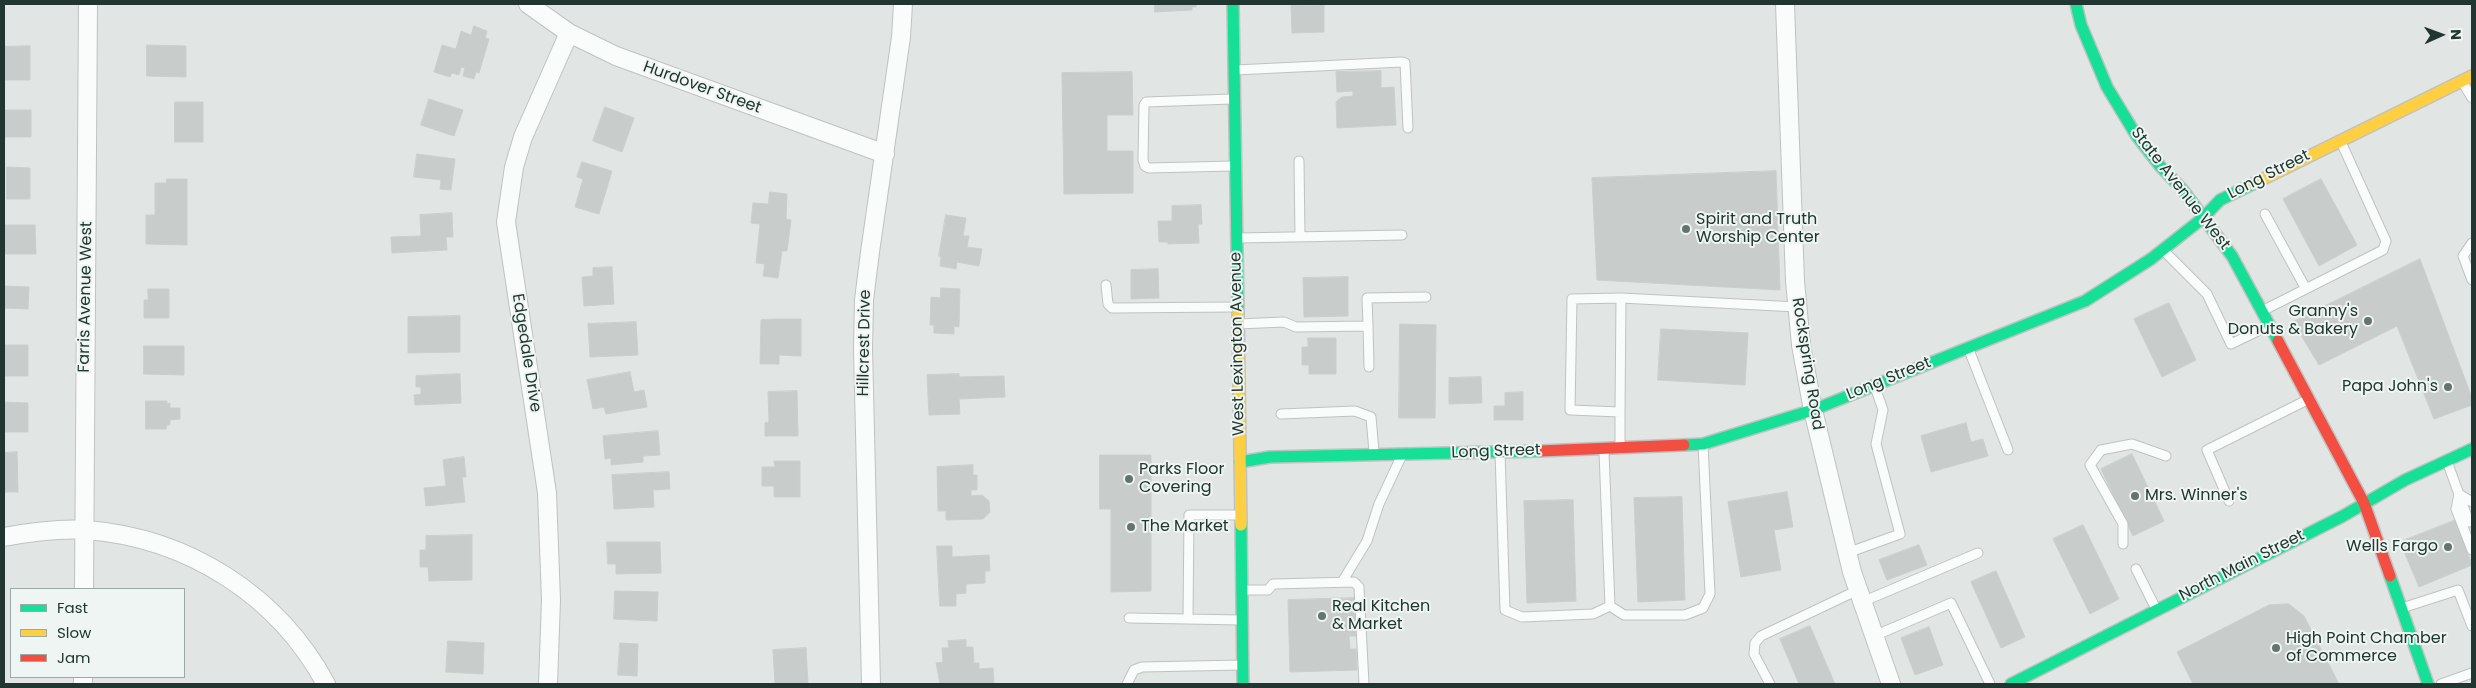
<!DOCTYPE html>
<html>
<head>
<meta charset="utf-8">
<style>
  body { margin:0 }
  #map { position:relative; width:2476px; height:688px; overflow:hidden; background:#e1e6e4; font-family:Poppins,sans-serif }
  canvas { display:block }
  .frame { position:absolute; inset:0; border:5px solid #213630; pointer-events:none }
  .legend { position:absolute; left:10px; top:588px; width:175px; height:90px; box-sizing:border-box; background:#eef5f2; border:1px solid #9ca9a4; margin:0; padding:6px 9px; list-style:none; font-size:15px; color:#213630 }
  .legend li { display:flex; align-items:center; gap:10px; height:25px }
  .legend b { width:25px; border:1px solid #9ca9a4 }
  .north { position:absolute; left:2416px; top:10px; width:50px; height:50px; -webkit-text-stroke:4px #eef5f2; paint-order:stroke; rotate:88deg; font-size:14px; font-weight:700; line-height:20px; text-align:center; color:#213630 }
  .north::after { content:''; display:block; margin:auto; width:18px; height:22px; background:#213630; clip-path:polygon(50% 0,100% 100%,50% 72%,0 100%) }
</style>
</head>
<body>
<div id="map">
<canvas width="2476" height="688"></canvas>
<div class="frame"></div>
<ul class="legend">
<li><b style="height:6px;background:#16e098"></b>Fast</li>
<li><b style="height:6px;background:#ffcf43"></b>Slow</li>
<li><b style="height:6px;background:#f24e42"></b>Jam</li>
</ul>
<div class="north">N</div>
</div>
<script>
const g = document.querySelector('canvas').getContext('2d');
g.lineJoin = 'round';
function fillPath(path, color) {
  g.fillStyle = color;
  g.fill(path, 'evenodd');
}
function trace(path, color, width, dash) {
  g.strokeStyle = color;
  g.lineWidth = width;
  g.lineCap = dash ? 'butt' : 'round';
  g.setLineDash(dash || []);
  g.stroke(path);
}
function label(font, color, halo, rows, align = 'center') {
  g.font = font + ' Poppins,sans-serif';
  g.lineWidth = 4;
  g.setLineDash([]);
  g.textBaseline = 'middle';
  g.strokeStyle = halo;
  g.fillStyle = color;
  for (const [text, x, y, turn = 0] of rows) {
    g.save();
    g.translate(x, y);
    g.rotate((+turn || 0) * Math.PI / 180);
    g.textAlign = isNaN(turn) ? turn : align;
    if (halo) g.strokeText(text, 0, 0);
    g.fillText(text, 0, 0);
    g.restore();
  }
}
const building = new Path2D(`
  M1155,4H1196V7H1192V10L1155,12Z
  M1324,5V32L1292,33L1291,6Z
  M474,26L487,31L485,38L489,39L479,73L476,72L474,79L463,76L465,68L461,67L459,75L452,73L450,77L434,72L442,45L456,49L461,31L471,35Z
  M147,45L186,46V77L147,76Z
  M30,46V80H4V47Z
  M1381,71V88L1394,87L1396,125L1337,128L1336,102L1342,97L1353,96V91L1337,92L1336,72Z
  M1132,72L1133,115H1107V151H1133V193L1064,194L1062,73Z
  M429,99L463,110L454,136L421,125Z
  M175,102H203V142H175Z
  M605,107L634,118L622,152L593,141Z
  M4,110H31V137H4Z
  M417,154L455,159L451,190L440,189L441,180L414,177Z
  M582,162L612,171L599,214L575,207L583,179L577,177Z
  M7,167L30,168V199H7Z
  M1776,171L1780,290L1597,280L1592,178Z
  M167,179H187V245L146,244V215H155V183H166Z
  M2321,179L2357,245L2319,266L2283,199Z
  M770,192L787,194L786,219L791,220L787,251H782L778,278L763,276L765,264L756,263L760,224L751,223L753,203L768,204Z
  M1201,205L1202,224H1198L1199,243L1168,244V242H1159L1158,221H1172V206Z
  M452,213L453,237H446L447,250L392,253L391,237L421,236L420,215Z
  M946,215L966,218L963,236H969L967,247L982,249L979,266L957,262L956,269L940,266L941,257L939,256Z
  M4,225H35L36,254H4Z
  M2420,259L2472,398V405L2434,419L2397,326L2319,365L2293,322Z
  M612,267L614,304L584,306L582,277L593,276V268Z
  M1158,269L1159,298L1131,299V270Z
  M1348,277V316L1304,317L1303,278Z
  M4,286L29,287L28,309L4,308Z
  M941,288L960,289L959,327L954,326V334L934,333V325H930L931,297L940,298Z
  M148,289H169V318H144V300H148Z
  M2169,303L2196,360L2162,377L2134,319Z
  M460,316V352L408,353V317Z
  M775,319H801V356L779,355V364H760L761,320Z
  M636,322L638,355L590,357L588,324Z
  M1400,324L1436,325L1435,418H1399Z
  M1661,329L1748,333L1745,385L1658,380Z
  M1308,338H1336V374H1309V365H1302V347H1308Z
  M4,345H28V376H4Z
  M144,346H184V375L144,374Z
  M630,372L634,392L644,390L647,407L606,414L604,407L593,409L587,380Z
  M460,374L461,403L415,405L414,395L421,394V387H416V376Z
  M959,374V377L1004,376L1005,397L959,399L960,414L929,415L927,375Z
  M1481,377L1482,403L1449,404V378Z
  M797,391L798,436H765V423L769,422L768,392Z
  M1523,392V420H1494V406H1505V393Z
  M146,401H167V404L170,403V408H180V419L170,420V425H167L166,429H146Z
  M4,402L28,403V432H4Z
  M1966,423L1971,442L1983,439L1988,456L1931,472L1921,436Z
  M658,431L660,455L643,456V462L611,465V458L605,459L603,436Z
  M17,452L18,492H4V453Z
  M2132,454L2164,521L2133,536L2101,469Z
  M1100,455H1151V591L1111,592V509H1100Z
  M464,457L466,477H462L465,502L426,506L424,488L446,486L443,460Z
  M774,461H800V497H774V486H762V467H775Z
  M973,465V475H977V490H971V496L982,495L989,501L990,512L983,519L946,520V511H938L937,467Z
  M669,472L670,489L653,490L654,507L614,509L612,475Z
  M1787,492L1793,527L1774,530L1781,570L1741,577L1728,502Z
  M1682,497L1685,600L1638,602L1634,498Z
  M1573,500L1576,601L1527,603L1524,501Z
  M2456,520L2472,565L2419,587L2400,542Z
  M2083,525L2119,599L2090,614L2053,539Z
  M472,535V580L429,581L428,567H420V550H426V536Z
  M607,542H660L661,573L616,574V564H608Z
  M1919,545L1927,565L1887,580L1879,560Z
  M937,546H952V557L989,555L990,571H985V583L966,584V593L956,594V606H940Z
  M1996,571L2025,637L2001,648L1971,582Z
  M615,591L658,592L657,621L614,619Z
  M1355,598L1356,636H1349L1350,649H1356L1357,670L1290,672L1288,600Z
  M2289,604L2304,616L2339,684H2193L2177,652L2269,605Z
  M1810,626L1835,684H1799L1780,639Z
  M1929,627L1943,665L1915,675L1901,638Z
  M966,640V647H973L974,663H979V669L993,668L994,684H940L936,663L943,662L942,648H949L948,641Z
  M448,641L484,643L483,674L446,672Z
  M620,643L638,644L637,676L618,675Z
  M806,648L808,684H775L773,650Z`);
const lane = new Path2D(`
  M1235,70L1402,62L1405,63L1408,128
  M2463,83L2472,98
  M1232,99L1146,102L1144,105L1143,160L1145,166L1149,168L1233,166
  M1299,161L1300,237
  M2265,214L2306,289
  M1237,238L1402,235
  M2472,243L2463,256L2472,280
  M2163,250L2207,294L2231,344L2268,326
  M1106,285L1108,304L1112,308L1235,307
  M2264,310L2383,250L2386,241L2341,142
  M1238,324L1284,322L1296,327L1368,326L1369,367
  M1368,326L1367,298L1426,297
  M1969,350L2008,450
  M1620,412L1621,298
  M1281,414L1355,411L1371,417L1374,452
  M1620,449V412L1570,410L1572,299L1621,298L1797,307
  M1500,452L1505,610L1522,617L1593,614L1610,606
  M1604,452L1610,606L1624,615H1685L1703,608L1710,594L1703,444
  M2448,464L2469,522
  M2229,501L2207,450L2307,400
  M2472,502L2459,494L2456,509L2472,550
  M2123,544V524L2090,465L2101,450L2132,444L2166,456
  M1847,553L1900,534L1876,444L1883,410L1875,387
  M2136,569L2155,607
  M1342,582L1367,541L1379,504L1401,457
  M1244,590H1268L1273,584L1354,582L1359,587L1364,684
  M1862,602L1978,553
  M2402,608L2458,590L2472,626
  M1129,618L1188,619
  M1240,620L1188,619L1189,515H1240
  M1874,636L1951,603L1990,684
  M1127,684L1134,670L1142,667L1242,665
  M1770,684L1754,654L1755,643L1761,636L1858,590
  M2441,684L2472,673`);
const street = new Path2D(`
  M528,4L569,33L616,56L885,154
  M1785,4L1795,281L1801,345L1813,410L1852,572L1891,684
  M4,537C31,532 59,528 87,530C188,538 278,595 326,684
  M84,589L88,4
  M83,684V677
  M548,684L551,600L547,493L506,222L514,167L523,137L569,33
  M871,684L863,349L864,300L870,252L901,37L903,4`);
const fast = new Path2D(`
  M1233,4L1238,311
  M2076,4L2081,25L2107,87L2136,135L2160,166L2182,189L2232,256L2278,341
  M1684,445L1703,444L1813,410L2085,301L2151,259L2203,218L2220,200L2253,184
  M1240,462L1270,457L1540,451
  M1241,525L1243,684
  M2390,576L2428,684
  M2011,684L2343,516L2405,480L2472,449`);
const slow = new Path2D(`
  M2253,184L2472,76
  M1238,311L1241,525`);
const jam = new Path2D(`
  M2278,341L2364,503L2390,576
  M1540,451L1684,445`);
const markers = [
  [1686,229,5,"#64746f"],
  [2368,321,5,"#64746f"],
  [2448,387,5,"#64746f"],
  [1129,479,5,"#64746f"],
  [2135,496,5,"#64746f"],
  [1131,527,5,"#64746f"],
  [2448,547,5,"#64746f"],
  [1322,616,5,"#64746f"],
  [2276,648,5,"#64746f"]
];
const streetNames = [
  ["Hurdover Street",702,88,20],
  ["Long Street",2269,175,-27],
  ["State Avenue West",2180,189,52],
  ["Farris Avenue West",86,297,-89],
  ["Hillcrest Drive",865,343,-89],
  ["West Lexington Avenue",1238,344,-91],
  ["Edgedale Drive",526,353,81],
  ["Rockspring Road",1807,364,81],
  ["Long Street",1889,379,-22],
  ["Long Street",1496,452,-2],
  ["North Main Street",2242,566,-27]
];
const poiNames = [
  ["Spirit and Truth",1696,220],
  ["Worship Center",1696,238],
  ["Granny's",2358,312,"right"],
  ["Donuts & Bakery",2358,330,"right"],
  ["Papa John's",2438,387,"right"],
  ["Parks Floor",1139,470],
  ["Covering",1139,488],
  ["Mrs. Winner's",2145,496],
  ["The Market",1141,527],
  ["Wells Fargo",2438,547,"right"],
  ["Real Kitchen",1332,607],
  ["& Market",1332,625],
  ["High Point Chamber",2286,639],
  ["of Commerce",2286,657]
];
fillPath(building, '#c8cdcb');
trace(building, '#cacfcd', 1);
trace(lane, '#bec3c1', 11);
trace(street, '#bec3c1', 20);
trace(fast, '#bec3c1', 14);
trace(slow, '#bec3c1', 14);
trace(jam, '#bec3c1', 14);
trace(lane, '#fafbfb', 9);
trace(street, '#fafbfb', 18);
trace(fast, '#16e098', 11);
trace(slow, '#ffcf43', 11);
trace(jam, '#f24e42', 11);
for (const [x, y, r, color] of markers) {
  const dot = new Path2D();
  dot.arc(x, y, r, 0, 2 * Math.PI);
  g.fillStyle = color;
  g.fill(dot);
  trace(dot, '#eef5f2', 2);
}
label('16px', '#213630', '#eef5f2', streetNames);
label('16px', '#213630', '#eef5f2', poiNames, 'left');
</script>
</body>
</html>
